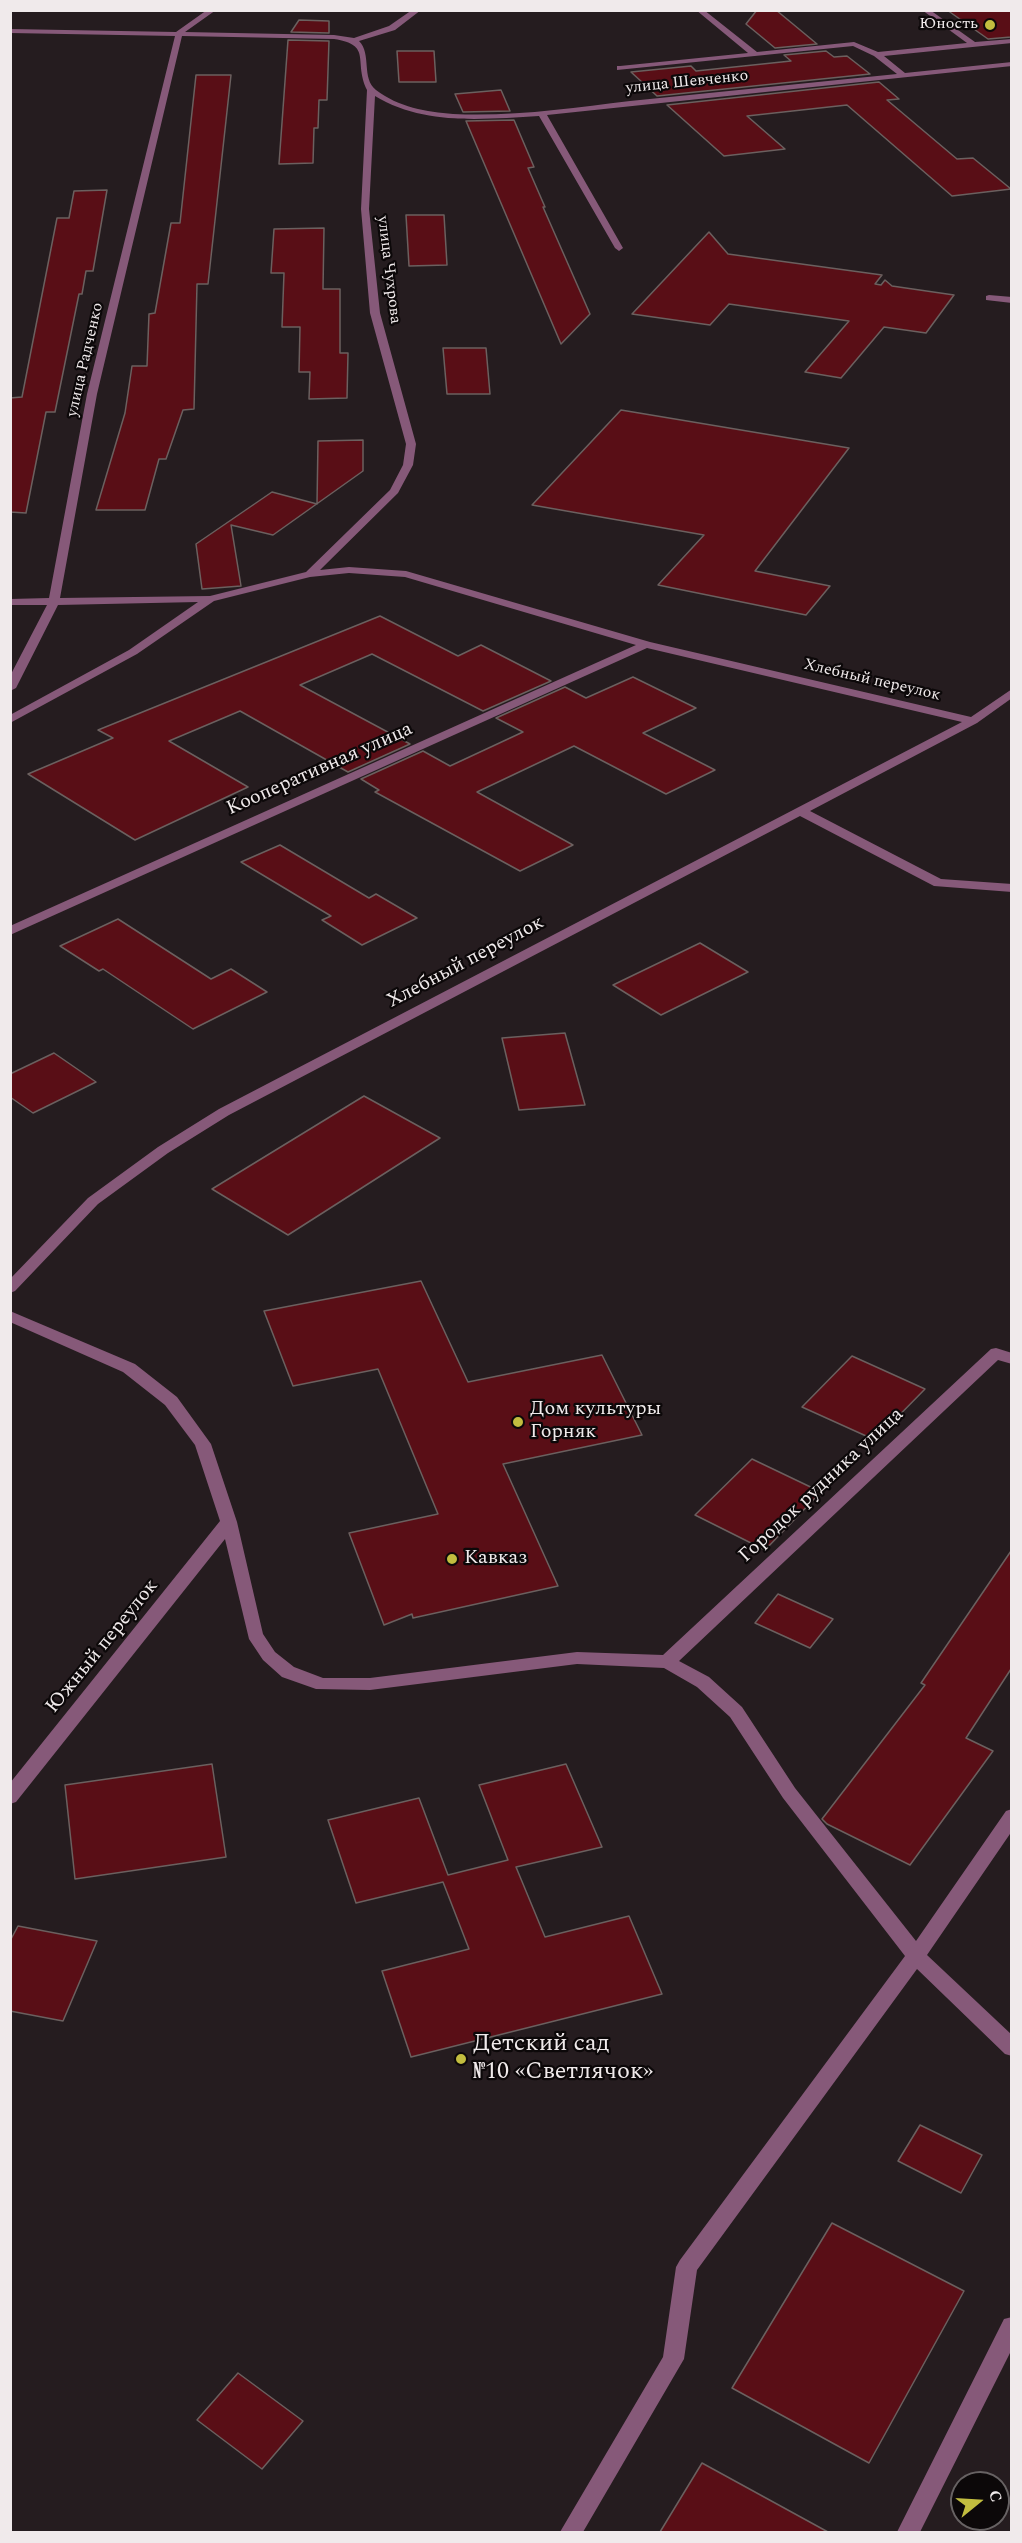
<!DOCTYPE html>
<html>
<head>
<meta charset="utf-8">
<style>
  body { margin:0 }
  #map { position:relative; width:1022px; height:2543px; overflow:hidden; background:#251c1f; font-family:Spectral,serif }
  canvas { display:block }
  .frame { position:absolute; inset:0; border:12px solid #f0eaeb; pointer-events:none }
  .north { position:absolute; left:950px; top:2471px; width:60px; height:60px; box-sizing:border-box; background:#0c0809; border:2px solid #676263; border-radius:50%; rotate:72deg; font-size:16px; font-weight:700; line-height:24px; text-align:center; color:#f0eaeb }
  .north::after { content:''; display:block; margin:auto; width:21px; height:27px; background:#c2bd3f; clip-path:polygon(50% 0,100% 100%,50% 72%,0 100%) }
</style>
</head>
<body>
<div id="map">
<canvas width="1022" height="2543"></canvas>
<div class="frame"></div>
<div class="north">С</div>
</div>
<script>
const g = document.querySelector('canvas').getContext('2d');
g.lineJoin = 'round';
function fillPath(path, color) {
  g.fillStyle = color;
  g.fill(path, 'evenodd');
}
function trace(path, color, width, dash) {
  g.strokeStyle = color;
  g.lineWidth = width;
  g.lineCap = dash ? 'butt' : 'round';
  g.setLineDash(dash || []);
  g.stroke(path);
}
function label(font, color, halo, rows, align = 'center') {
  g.font = font + ' Spectral,serif';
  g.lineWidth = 4.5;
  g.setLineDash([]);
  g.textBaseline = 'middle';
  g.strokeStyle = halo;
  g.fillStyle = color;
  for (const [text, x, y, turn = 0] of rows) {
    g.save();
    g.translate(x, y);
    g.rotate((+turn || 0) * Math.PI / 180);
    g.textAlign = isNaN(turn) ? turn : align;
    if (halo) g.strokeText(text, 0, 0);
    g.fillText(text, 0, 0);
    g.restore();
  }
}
const building = new Path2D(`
  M757,10H776L817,44L775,48L746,24Z
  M947,10H1011V37L988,39Z
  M299,20L329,21V33L291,32Z
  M288,40L329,41L327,100H319L318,128H314L313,163L279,164Z
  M397,51H434L436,82H399Z
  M826,51L834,57L847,56L870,74L657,96L631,72L691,66L696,71L791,61L784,55Z
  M196,75H231L208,284H197L194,409L183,410L166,459H159L145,510H96L125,413L132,366H147L149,314L155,313L171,223H180Z
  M879,82L899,99L887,100L957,159L973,158L1011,189L952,196L847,105L747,116L785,149L724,156L667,105Z
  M501,90L510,111L463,112L455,94Z
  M514,120L534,167L528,168L545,207H543L590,314L561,344L466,121Z
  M107,190L93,271H86L82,294H79L55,412H46L26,513L10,512V398L22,397L57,218H69L74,191Z
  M406,215H444L447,265L409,266Z
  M324,228L323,289H340V353H348L347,398L309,399L310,372H299L300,327H282L284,273H271L274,229Z
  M709,232L728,254L882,275L875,284L881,285L885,280L892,286L954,295L926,333L884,327L841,378L805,372L849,321L729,304L710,325L632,314Z
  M443,348H486L490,394H447Z
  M621,410L849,448L755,571L830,586L806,615L658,585L704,535L532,505Z
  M363,440V471L273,535L231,525L241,586L202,589L196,544L272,492L317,504L318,441Z
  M380,616L458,656L481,645L551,681L483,711L372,654L300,685L410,744L348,772L240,711L169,741L248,787L135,840L28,774L113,738L98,730Z
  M633,677L696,708L643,733L715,770L666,794L574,746L477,792L573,845L520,871L375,792L379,790L361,779L423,751L450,766L523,732L496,718L565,687L586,698Z
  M280,845L369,898L376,894L417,918L362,945L322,920L331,916L241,862Z
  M118,919L211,979L231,969L267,992L193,1029L103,969L99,971L60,946Z
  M700,943L748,972L661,1015L613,985Z
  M565,1033L585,1105L519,1110L502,1038Z
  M54,1053L96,1082L33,1113L10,1097V1074Z
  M364,1096L440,1138L288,1235L212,1189Z
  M421,1281L468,1382L602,1355L642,1435L503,1464L558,1586L413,1618L412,1614L384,1625L349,1533L438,1514L378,1369L293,1386L264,1311Z
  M852,1356L925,1389L875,1440L802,1407Z
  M752,1459L821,1492L765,1550L695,1515Z
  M1011,1551V1669L966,1738L993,1751L910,1865L827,1824L822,1819L925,1685L921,1683Z
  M778,1594L833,1619L810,1648L755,1623Z
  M212,1764L226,1857L75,1879L65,1785Z
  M566,1764L602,1847L516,1867L545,1937L629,1916L662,1994L411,2057L382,1971L469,1949L443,1882L356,1903L328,1820L419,1798L448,1875L508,1860L479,1785Z
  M18,1926L97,1941L63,2021L10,2011V1941Z
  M920,2125L982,2155L961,2193L898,2161Z
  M832,2223L964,2291L869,2463L732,2388Z
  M238,2373L303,2421L262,2469L197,2420Z
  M702,2463L828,2532H660Z`);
const minor = new Path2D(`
  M207,10H216L185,32L334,35L354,38L389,26L412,10H421L395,30L359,41C372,54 361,78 376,90C398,107 427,112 453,114C512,117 572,108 630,101C719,92 808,83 897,74L874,56L853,46L617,70V66H620L748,53L696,10H704L757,52L854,42L878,52L967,43L922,10H930L975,42L1012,39V43L884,56L905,73L1012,62V66L547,115L623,248L619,251L615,248L539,116C484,119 424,126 375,96L369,209L380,313L416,444L413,465L398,493L320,570L349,567L406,571L650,642L971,717L1012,689V698L977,723L810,811L941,879L1012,884V892L934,886L800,816L229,1115L168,1153L98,1204L15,1291L10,1293V1279L88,1198L158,1147L219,1109L962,722L647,648L10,935V926L636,645L405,577L349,573L310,577L214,601L137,654L10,723V715L129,650L198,602L58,605L16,688L10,691V676L47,605H10V599L49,598L87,394L175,36L10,33V29L176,32ZM182,36L334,39C373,45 353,61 367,90L361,209L370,313L406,444L403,465L390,490L306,572L210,596L60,598L97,394Z
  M989,295L1012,297V303L986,300V296Z
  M10,1311L135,1364L177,1397L211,1444L237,1522L263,1634L275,1652L294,1667L323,1678H370L577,1652L663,1655L991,1349L996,1348L1012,1353V1364L998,1360L679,1661L709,1677L742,1707L795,1788L916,1941L1006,1811L1012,1809V1831L927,1955L1012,2035V2056L1005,2054L917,1969L697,2270L684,2359L583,2532H560L663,2357L676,2267L680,2260L905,1956L783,1798L730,1717L697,1687L664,1668L577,1664L370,1690L316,1689L282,1677L263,1660L249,1639L225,1539L16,1802L10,1804V1783L220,1521L195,1445L165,1405L123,1372L10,1322Z
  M1012,2317V2349L920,2532H897L1004,2319Z`);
const markers = [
  [990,25,6,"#c2bd3f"],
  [518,1422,6,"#c2bd3f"],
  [452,1559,6,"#c2bd3f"],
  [461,2059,6,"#c2bd3f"]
];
const farPoinames = [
  ["Юность",978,25]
];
const farStreetnames = [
  ["улица Шевченко",687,83,-6],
  ["улица Чухрова",388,270,83],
  ["улица Радченко",86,360,-77],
  ["Хлебный переулок",872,681,13]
];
const streetNames = [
  ["Кооперативная улица",320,770,-24],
  ["Хлебный переулок",466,963,-28],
  ["Городок рудника улица",822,1486,-43],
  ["Южный переулок",103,1647,-51]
];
const poiNames = [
  ["Дом культуры",530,1410],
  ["Горняк",530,1433],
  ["Кавказ",464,1559]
];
const nearPoinames = [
  ["Детский сад",473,2045],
  ["№10 «Светлячок»",473,2073]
];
fillPath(building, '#590e16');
trace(building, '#6b605f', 1.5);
fillPath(minor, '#865979');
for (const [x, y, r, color] of markers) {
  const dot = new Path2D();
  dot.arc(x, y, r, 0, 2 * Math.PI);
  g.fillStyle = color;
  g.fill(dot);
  trace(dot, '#0c0809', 2);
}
label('16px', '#f0eaeb', '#0c0809', farPoinames, 'right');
label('16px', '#f0eaeb', '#0c0809', farStreetnames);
label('20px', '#f0eaeb', '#0c0809', streetNames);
label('20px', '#f0eaeb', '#0c0809', poiNames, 'left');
label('24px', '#f0eaeb', '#0c0809', nearPoinames, 'left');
</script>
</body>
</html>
